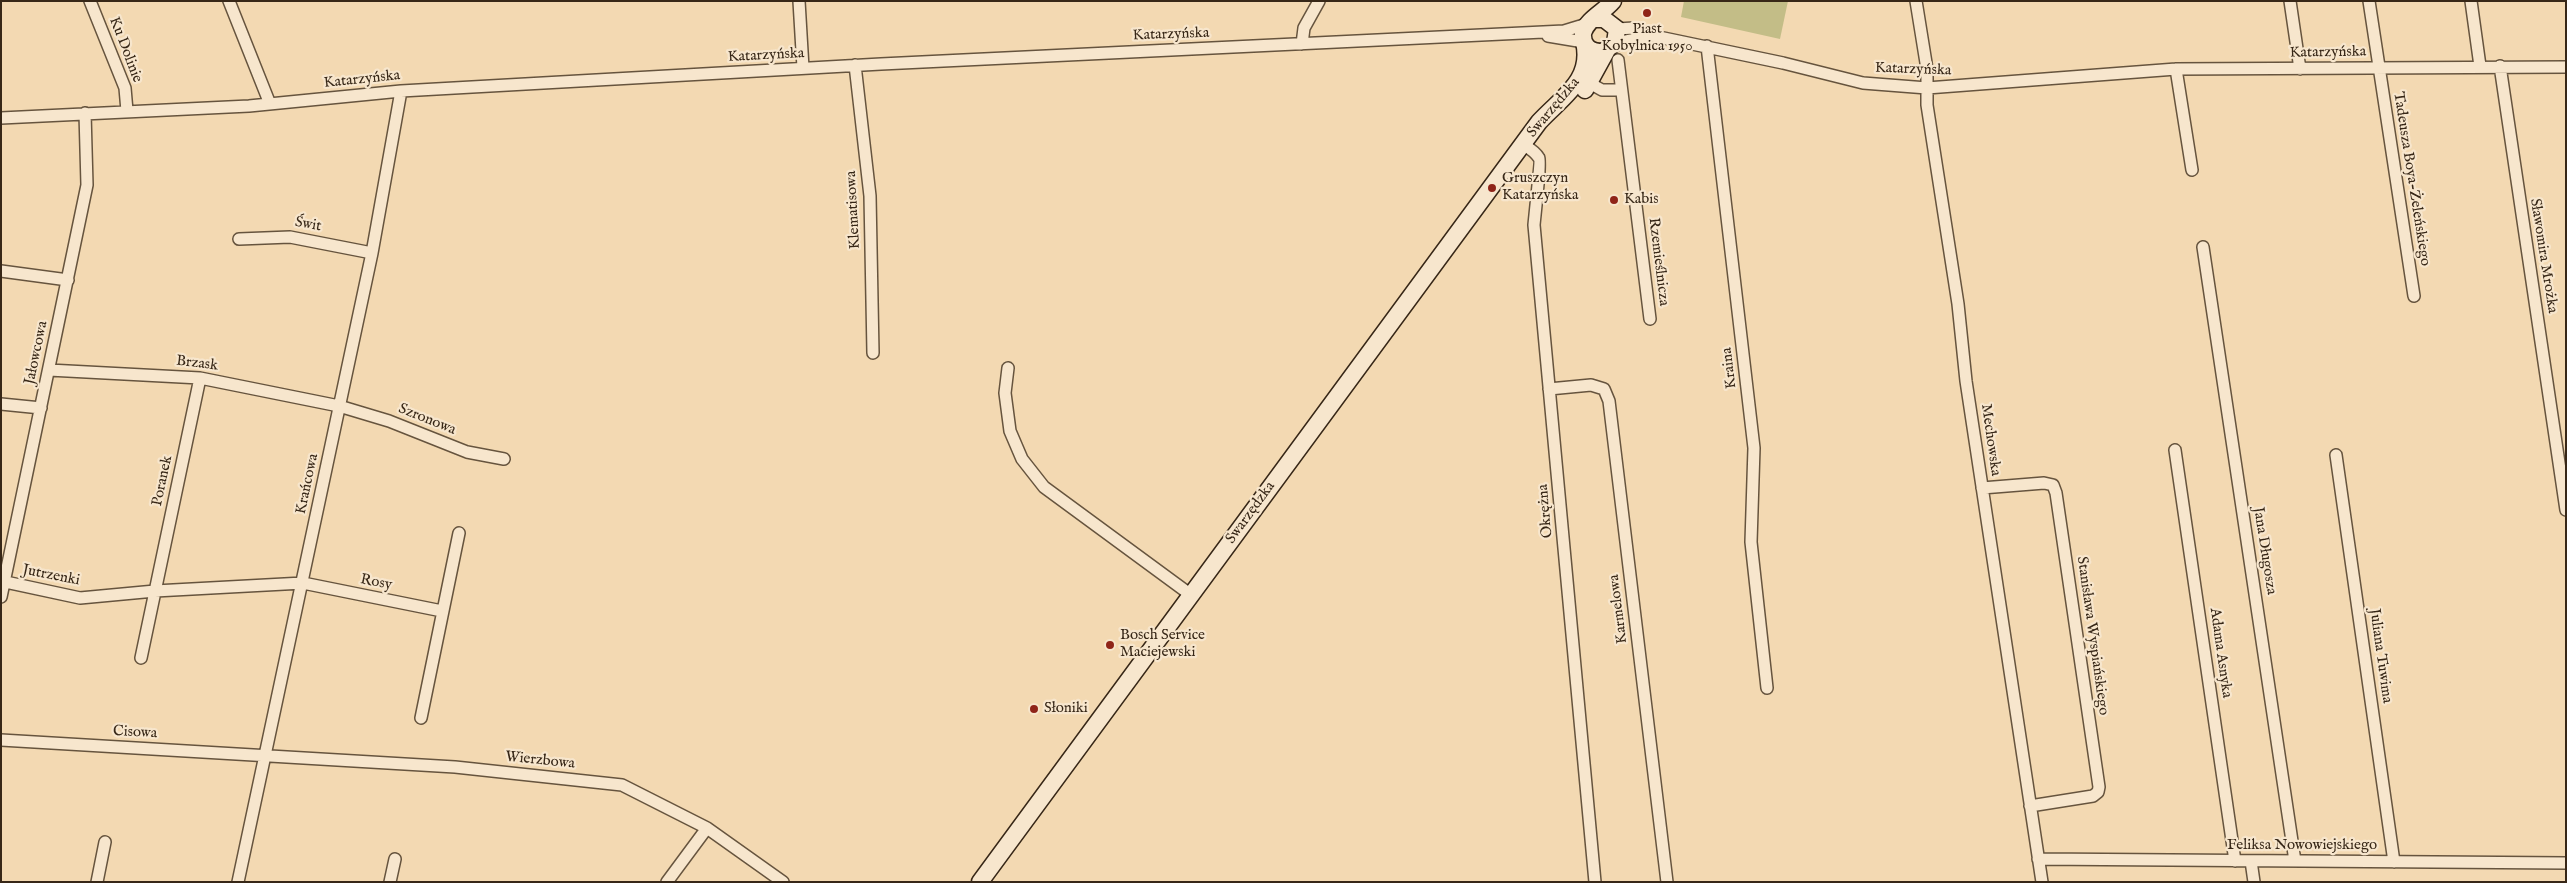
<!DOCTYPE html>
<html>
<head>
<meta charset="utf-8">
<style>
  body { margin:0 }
  #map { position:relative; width:2567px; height:883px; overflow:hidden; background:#f3d9b2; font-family:"IM FELL English",serif }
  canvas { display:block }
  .frame { position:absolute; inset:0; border:2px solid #372717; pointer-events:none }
</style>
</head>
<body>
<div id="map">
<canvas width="2567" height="883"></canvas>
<div class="frame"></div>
</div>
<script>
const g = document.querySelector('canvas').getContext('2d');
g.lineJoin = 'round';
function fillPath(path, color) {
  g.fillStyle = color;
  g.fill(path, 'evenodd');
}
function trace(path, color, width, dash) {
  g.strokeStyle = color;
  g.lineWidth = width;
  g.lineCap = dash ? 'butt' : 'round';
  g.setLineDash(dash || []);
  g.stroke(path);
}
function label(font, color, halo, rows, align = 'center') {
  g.font = font + ' "IM FELL English",serif';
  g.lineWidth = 4.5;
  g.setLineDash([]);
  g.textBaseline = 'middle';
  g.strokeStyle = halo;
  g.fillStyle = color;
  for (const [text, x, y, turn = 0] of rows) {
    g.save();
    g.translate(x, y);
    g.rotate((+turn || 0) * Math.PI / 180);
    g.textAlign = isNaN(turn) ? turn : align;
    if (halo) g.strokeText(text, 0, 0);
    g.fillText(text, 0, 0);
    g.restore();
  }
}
const green = new Path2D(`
  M1684,1H1788L1780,39L1681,17Z`);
const street = new Path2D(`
  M90,1L125,88L127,111
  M229,1L270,104
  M799,1L803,68
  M1916,1L1927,69V105L1958,304L1966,381L2042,882
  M2290,1L2300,69
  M2369,1L2414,296
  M2471,1L2480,66
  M1617,29L1634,28L1654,36L1783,63L1863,83L1927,88L2176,69L2566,67
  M1548,36L1584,42
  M1615,43L1653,36
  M1302,44L1304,28L1319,1
  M1707,46L1754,448L1751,542L1767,688
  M1618,60L1650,319
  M855,65L870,196L873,353
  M2500,66L2566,510
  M2176,69L2192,170
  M1584,80L1602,90H1621
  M1,118L249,106L401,91L881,64L1564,31L1587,24
  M1524,145C1529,148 1536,153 1539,158C1541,161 1535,214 1534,225L1595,882
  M239,239L290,237L372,253
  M2203,247L2295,861
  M1,271L68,280
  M1008,368L1005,393L1010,431L1022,459L1044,487L1191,595
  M49,370L200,378L339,406L389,421L467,452L504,459
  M1549,389L1591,385L1604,389L1609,401L1667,882
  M1,404L41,408
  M2175,450L2235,861
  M2336,455L2394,862
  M1982,488L2044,483L2053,485L2056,493L2099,787L2098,792L2093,796L2030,806
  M1,581L80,598L155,591L303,583L442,611
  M1,597L87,185L85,113
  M141,658L200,378
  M421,718L459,533
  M1,740L455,767L622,785L707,828L783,882
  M2038,859L2566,863
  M2251,861L2254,882
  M97,882L105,842
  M238,882L372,253L401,91
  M390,882L395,859
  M667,882L707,828`);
const secondary = new Path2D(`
  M1595,19H1604L1617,29L1615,43L1603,52C1590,52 1582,46 1583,33C1587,19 1604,12 1613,1
  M1585,90L1607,50
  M980,882L1539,122C1562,97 1593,80 1584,42`);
const markers = [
  [1647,13,5,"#8f2418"],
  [1492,188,5,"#8f2418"],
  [1614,200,5,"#8f2418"],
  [1110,645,5,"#8f2418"],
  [1034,709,5,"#8f2418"]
];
const poiNames = [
  ["Piast",1647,30,"center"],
  ["Kobylnica 1950",1647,47,"center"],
  ["Gruszczyn",1502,179],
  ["Katarzyńska",1502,196],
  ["Kabis",1624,200],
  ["Bosch Service",1120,636],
  ["Maciejewski",1120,653],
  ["Słoniki",1044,709]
];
const streetNames = [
  ["Katarzyńska",1171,35,-2],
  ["Ku Dolinie",125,50,69],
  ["Katarzyńska",2328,53,-1],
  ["Katarzyńska",766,56,-3],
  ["Katarzyńska",1913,70,2],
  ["Katarzyńska",362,80,-6],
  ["Swarzędzka",1554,108,-50],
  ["Tadeusza Boya-Żeleńskiego",2411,179,81],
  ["Klematisowa",854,210,-93],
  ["Świt",308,225,10],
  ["Sławomira Mrożka",2543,256,81],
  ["Rzemieślnicza",1658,262,83],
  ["Jałowcowa",37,353,-78],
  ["Brzask",197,364,7],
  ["Kraina",1730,368,-97],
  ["Szronowa",427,420,22],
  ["Mechowska",1990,440,82],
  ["Poranek",163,481,-78],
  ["Krańcowa",308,484,-78],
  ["Okrężna",1546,511,-95],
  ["Swarzędzka",1251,513,-54],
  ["Jana Długosza",2264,551,81],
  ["Jutrzenki",51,576,11],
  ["Rosy",376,583,11],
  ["Karmelowa",1619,609,-97],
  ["Stanisława Wyspiańskiego",2092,636,82],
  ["Adama Asnyka",2220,653,82],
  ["Juliana Tuwima",2380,656,82],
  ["Cisowa",135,733,3],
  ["Wierzbowa",540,761,6],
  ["Feliksa Nowowiejskiego",2302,846]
];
fillPath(green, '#c3bd87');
trace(street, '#66543e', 14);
trace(secondary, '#372717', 19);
trace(street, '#f7e6cd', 11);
trace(secondary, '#f7e6cd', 16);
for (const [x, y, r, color] of markers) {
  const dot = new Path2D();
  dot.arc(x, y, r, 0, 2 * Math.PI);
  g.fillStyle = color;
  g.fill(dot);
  trace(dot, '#f7e6cd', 2);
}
label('15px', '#372717', '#f7e6cd', poiNames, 'left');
label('15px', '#372717', '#f7e6cd', streetNames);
</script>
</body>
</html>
